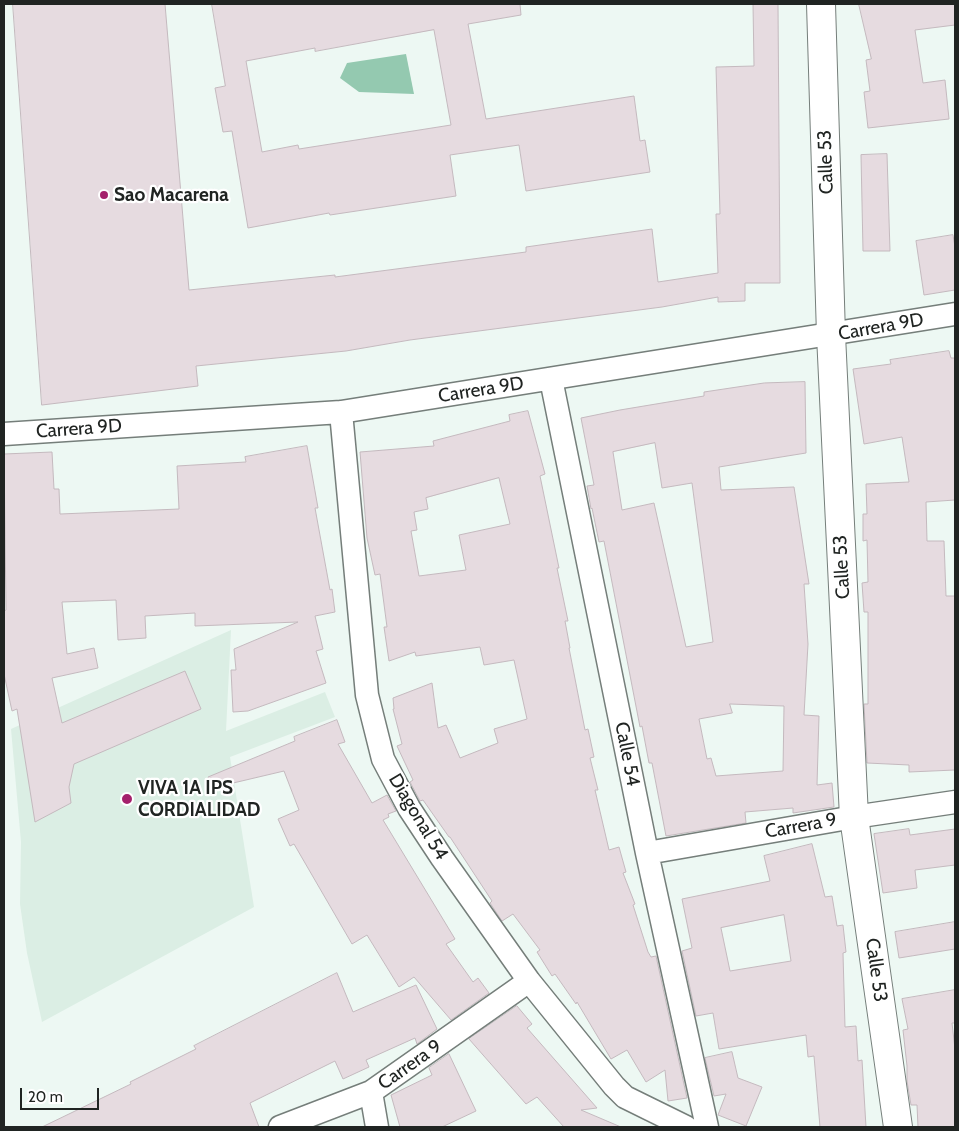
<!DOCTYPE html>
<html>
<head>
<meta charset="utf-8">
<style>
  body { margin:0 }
  #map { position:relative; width:959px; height:1131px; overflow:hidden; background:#edf8f3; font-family:Cabin,sans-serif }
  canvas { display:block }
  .frame { position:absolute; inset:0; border:5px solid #202422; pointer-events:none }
  .scale { position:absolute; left:20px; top:1088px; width:79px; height:22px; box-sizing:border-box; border:2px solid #202422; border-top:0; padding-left:6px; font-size:15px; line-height:18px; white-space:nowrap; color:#202422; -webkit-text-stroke:4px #fff; paint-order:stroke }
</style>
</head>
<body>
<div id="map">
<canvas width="959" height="1131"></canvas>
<div class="frame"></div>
<div class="scale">20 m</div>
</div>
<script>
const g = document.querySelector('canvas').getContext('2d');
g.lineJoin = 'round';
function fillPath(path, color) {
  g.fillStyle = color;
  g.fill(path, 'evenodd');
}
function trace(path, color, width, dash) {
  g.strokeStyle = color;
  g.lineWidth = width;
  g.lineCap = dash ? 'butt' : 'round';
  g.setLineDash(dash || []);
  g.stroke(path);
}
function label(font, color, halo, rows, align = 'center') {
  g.font = font + ' Cabin,sans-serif';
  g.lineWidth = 4.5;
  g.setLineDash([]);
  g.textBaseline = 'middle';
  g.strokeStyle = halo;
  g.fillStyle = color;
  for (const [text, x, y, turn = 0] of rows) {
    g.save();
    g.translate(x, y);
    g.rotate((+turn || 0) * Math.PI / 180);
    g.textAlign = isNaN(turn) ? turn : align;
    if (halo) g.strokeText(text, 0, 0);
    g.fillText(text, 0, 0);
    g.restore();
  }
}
const built = new Path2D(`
  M231,630L226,731L325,692L335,717L230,757L254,907L42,1022L27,953L20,904L21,842L11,729Z`);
const water = new Path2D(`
  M406,54L414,94L359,92L340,78L347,63Z`);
const building = new Path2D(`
  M13,4H165L189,290L335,275V277L526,252V247L652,229L658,282L718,273L716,214H720L716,67L754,66L753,4H778L780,283H745V301L718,302V297L662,307L410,340L346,351L196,366L198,386L42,405Z
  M212,4H520L521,15L468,24L486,119L634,96L640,141L645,140L650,172L526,191L519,145L450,155L456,196L330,215L329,213L248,228L232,131L223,132L215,88L225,86ZM434,30L451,125L299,149L298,145L262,152L246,61L315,48V51Z
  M859,4H955V25L915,30L923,83L945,80L949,119L868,128L864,92L870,91L866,60L871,59Z
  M887,154L890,251H863L861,155Z
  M953,235L955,247V290L924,295L916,241Z
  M949,351L951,358H955V500L926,502L927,541H944L946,596H955V770L909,772V765L867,763L864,704H868V612H864L862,583L868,582L867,540L863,541V514H867L866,484L909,482L902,437L864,444L853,369L891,364L890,360Z
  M805,382L806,453L719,467L721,490L794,487L809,584H804L808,644L804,715L819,716L817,785L832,783L834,807L793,813V808L745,812L746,823L666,836L652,763H649L642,726L640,727L604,541L599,542L592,508L591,509L587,486L594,485L581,418L620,410L704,396V392L764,383ZM655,443L662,488L692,483L713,642L686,647L654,503L622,510L613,452ZM730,704L784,706L783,771L716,776L711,758L707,759L699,719L732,713Z
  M528,411L545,474L540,476L559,568H557L568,621H565L570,648H569L585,730L588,729L594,757L590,758L598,790H595L609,850L619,847L626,872L623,873L635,904L633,905L648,952L651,957L656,956L687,1098L668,1101L665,1070L646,1082L627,1050L611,1059L577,1002L576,1004L555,974L552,976L537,952L540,950L513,914L502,921L490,903L492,901L450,837H449L423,800L420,801L410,782L413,780L397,746L402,744L393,709H394L393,698L432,683L438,728L446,725L460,758L498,743L494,729L527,719L514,660L484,665L480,647L416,656L415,652L389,661L384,627H387L380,574L375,575L367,538L360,452L434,446L433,441L510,421L509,415ZM499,478L510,524L459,535L466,570L419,576L411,531L417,530L414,512L428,509L426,498Z
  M307,446L318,508H315L330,590L332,589L335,612L315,616L323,649L316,651L326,683L248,711L233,712L231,670H236L234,649L298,622L195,626V613L145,616L146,638L118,640L116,600L62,602L67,654L94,648L98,668L52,678L62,723L185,671L201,709L74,764L69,787L71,803L35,822L17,709L12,711L4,674V611L6,610L4,454L52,452L54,489H59L60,514L179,509L177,466L246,462L245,457Z
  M337,720L345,742L338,744L372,803L387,795L396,811L388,814L389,817L383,820L455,939L446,944L473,982L478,978L489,993L451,1020L414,977L399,987L367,935L352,944L294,844L290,846L278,819L299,810L284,771L212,788L208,777L295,741L294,737Z
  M909,829L910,835L955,829V865L915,870L917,888L883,893L874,834Z
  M812,844L825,897L832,896L837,926L843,925L846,952L843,953L845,1027L856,1026L858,1061L862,1060L866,1127H820L814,1056L808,1057L806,1035L719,1049L713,1013L696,1016L682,951L692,948L682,899L770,881L764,856ZM784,915L791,961L730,971L721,928Z
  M955,922V949L899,958L895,932Z
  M337,973L353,1012L416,985L437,1029L417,1044L415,1038L366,1060L369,1067L343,1079L335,1061L250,1103L259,1127H42L131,1084L130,1082L196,1049L194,1046Z
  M955,990V1023H952L955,1049V1127H918L917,1105H911L907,1081V1066L903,1030L908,1029L902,999Z
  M517,1006L532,1024L527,1028L597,1108L581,1110L621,1127H564L537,1097L526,1104L469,1039Z
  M732,1052L738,1078L762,1087L746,1126L718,1115L726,1094L714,1096L705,1058Z
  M449,1054L476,1111L442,1127H400L391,1095L432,1075L429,1068Z`);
const street = new Path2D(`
  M551,379L647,853L707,1127
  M341,412L367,695L383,759L409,808L442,858L529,981L614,1086L625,1097L686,1127
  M4,434L341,412L955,314
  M647,853L854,817L955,802
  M371,1092L377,1127
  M280,1127L371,1092L529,981`);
const secondary = new Path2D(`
  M821,4L831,335L854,817L898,1127`);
const markers = [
  [104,195,5,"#a4206c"],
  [127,799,6,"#a4206c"]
];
const streetNames = [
  ["Calle 53",826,162,-92],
  ["Carrera 9D",881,327,-10],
  ["Carrera 9D",481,390,-9],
  ["Carrera 9D",79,429,-4],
  ["Calle 53",842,567,-93],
  ["Calle 54",627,754,79],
  ["Diagonal 54",418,817,59],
  ["Carrera 9",801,826,-10],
  ["Calle 53",876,970,82],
  ["Carrera 9",410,1065,-35]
];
const poiNames = [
  ["Sao Macarena",114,195],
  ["VIVA 1A IPS",138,788],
  ["CORDIALIDAD",138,810]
];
fillPath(built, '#dbeee4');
fillPath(water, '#94c9b0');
fillPath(building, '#e6dbe0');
trace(building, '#c4b9be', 1);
trace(street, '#757e7a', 25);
trace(secondary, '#757e7a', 30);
trace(street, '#fff', 22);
trace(secondary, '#fff', 28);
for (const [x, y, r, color] of markers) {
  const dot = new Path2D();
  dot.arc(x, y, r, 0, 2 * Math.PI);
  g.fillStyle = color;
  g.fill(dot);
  trace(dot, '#fff', 2);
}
label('19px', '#202422', '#fff', streetNames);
label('bold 19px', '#202422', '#fff', poiNames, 'left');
</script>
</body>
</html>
